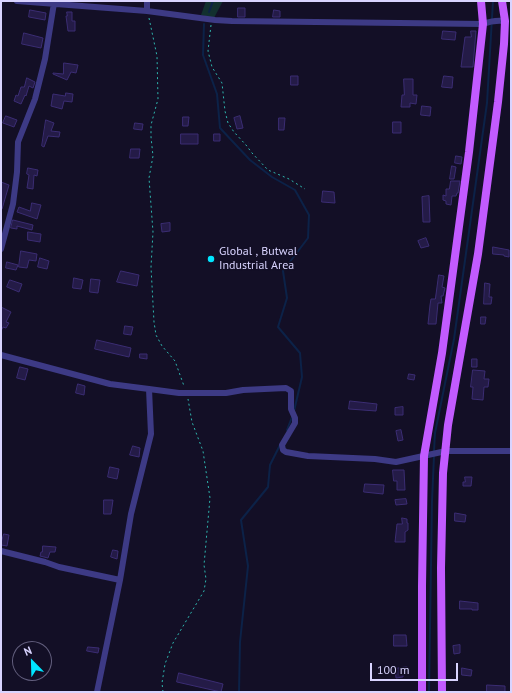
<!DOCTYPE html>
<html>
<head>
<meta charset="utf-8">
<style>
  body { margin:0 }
  #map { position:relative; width:512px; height:693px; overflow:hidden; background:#130f26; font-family:"PT Sans",sans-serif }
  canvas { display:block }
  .frame { position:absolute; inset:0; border:2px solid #d9d4ff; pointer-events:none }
  .north { position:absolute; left:12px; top:641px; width:40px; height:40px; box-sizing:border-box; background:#130f26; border:1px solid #625e7d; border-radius:50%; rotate:337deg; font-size:11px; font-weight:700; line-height:16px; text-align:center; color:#d9d4ff }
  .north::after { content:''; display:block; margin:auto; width:14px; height:18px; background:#00e5ff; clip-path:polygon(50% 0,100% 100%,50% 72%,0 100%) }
  .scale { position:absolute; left:370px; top:663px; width:88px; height:18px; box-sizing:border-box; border:2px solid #d9d4ff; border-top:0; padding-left:5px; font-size:12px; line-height:14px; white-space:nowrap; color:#d9d4ff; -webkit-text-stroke:3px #130f26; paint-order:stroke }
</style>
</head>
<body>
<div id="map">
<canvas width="512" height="693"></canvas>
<div class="frame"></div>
<div class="north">N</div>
<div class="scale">100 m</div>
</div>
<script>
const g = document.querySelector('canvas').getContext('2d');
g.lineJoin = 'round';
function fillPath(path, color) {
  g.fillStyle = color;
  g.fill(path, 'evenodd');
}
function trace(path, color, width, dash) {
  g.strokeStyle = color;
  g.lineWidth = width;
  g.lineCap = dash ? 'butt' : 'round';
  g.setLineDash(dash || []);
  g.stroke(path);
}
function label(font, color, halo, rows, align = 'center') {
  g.font = font + ' "PT Sans",sans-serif';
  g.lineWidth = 3.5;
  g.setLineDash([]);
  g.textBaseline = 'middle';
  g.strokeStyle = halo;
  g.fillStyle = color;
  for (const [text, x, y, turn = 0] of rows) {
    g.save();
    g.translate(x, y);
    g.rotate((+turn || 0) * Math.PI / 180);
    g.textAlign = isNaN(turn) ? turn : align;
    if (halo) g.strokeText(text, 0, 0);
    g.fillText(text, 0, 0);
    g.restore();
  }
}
const green = new Path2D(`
  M206,1H223L214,18L201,15Z`);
const stream = new Path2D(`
  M209,12L213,1
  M204,24L203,55L217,94L220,128L250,160L272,177L295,190L309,215L308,238L283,271L287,298L278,327L300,353L302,377L294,411
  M287,430L292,417
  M434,451L435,433L454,339L487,103L493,1
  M239,692L240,642L248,566L241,520L268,487L270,465L280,445
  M429,692L432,501L434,456`);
const building = new Path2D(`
  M238,8H245V17H238Z
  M30,10L46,13L45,20L29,17Z
  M274,10L280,11V17H273Z
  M67,12H72V21H75V31H68L66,16H67Z
  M443,31L456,32L455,40L442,39Z
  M471,31H476L473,67H461L465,37H471Z
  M24,33L43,38L41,48L22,44Z
  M64,63L78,65L76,73L71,72L67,80L53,74V73L63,74Z
  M291,76H298V85H291Z
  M444,76L453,77L452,88L442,87Z
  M27,78L35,82L33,88L29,86L26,96L25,95L21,104L14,101L16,95L18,96L21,87H24Z
  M404,79H413V95H417L416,104L410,103V107H401L402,95H404Z
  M66,93L73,94L72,102L64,101L62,109L51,106L53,94L65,96Z
  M422,106L431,107L430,116L421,115Z
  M6,116L17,120L14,127L3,123Z
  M240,116L243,128L237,129L234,118Z
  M183,117H189L188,126H183Z
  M279,118H285L284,130H279Z
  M46,120L54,123L51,131L60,132L59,137L48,136L44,147L42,146Z
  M393,122H401V133H393Z
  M135,123L143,124L142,130L134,129Z
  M181,134H198V144H181Z
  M214,134H220V141H214Z
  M131,149H140L139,158H130Z
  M456,156L462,157L461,164L455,163Z
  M452,166L456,167L454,179H450Z
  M28,168L38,170L37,176L34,175L33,189L27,188L29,175L27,174Z
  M451,181H460L458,193H457L456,196H452L451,205L446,204V201L443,200V195L446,196V189H449Z
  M1,182L9,185L2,209H1Z
  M323,191L334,192L335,203L322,202Z
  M429,196L430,222H423L422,197Z
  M32,203L41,205L37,219L17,212L19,207L30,211Z
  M13,220L33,225L32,230L17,226V229L11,228Z
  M170,223V231L162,232L161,224Z
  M28,232L41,234L40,242L28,240Z
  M426,238L429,246L421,248L418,241Z
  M493,247L509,250V257L504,256V255L493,254Z
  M21,251L37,254L36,261L29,260L27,268L19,267Z
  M40,258L49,261L47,269L38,267Z
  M7,262L18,265L16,270L6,268Z
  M121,271L139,275L137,286L117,282Z
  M439,275L444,276L442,287L445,288L443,296H441L442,303H438L436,324H428L430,305L431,299H435Z
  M74,278L83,280L81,289L73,288Z
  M91,279L100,280L98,293L90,292Z
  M10,280L22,284L19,292L7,287Z
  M485,283L490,284L489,297H492L491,304H484Z
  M1,307L11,312L6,322L9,323L6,328L3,327L1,331Z
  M481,317H486L485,324H481Z
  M125,326L133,327L131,335L124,334Z
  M97,340L131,348L129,357L95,349Z
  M140,354H147V359L140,358Z
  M472,359H477V367H472Z
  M20,367L28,369L25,380L17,378Z
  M473,370L485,371L484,379H489L488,387H484L483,400L472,399L473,387H471Z
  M409,374L415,375L414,380L408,379Z
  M78,384L85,386L84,395L76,393Z
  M350,401L377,404L376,411L349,409Z
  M403,407V415H395V408Z
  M401,430L403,440L398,441L396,431Z
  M133,446L140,448L139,457L130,455Z
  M110,467L119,469L117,479L108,477Z
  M393,470H404L405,490H397V481H394Z
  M465,477H472L471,486H463V482H465Z
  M365,484L384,485L383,494L364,492Z
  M406,499L407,504L396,505L395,500Z
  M104,500H113L111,514H104Z
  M455,513L466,515L465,522L455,521Z
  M402,518L407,519V523H408V530L405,532V542H395L397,524H402Z
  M4,534L9,535L7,546L1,545Z
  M43,546L56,547L55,552H50L48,558L40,556L41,552H42Z
  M113,550L118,551L117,559L111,557Z
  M460,601L478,603V610H472V609H460Z
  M394,635H406L407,646H394Z
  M460,645V653L454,654L453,646Z
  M88,647L99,648L98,653L87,651Z
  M407,667L409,673L403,674V677L396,678L395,669Z
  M462,668L472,670L471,676L462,675Z
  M179,673L223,684L221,692L177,682Z
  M487,685L505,686V692H487Z`);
const path = new Path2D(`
  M149,18L157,56L158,99L151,125V137L153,156L149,178L153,232L151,267L154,322L156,335L162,346L175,361L184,386
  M211,25L208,51L212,67L222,83L225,111L228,123L234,132L246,145L252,153L268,170L289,179L305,189
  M163,692L162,683L165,664L173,643L204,591L206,579L204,565L210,498L203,451L192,422L188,399`);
const minor = new Path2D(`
  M17,1L147,11L215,20L232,21L483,24C490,21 497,20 505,21
  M147,1V11
  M1,249L13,204L17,172L18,142L35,99L45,59L54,3
  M1,355L110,384L149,389
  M1,551L45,562L59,567L120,580L131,514L151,434L149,389L179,393H226L243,390L286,388L291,391V409L295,418V423L282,445L283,450L286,452L308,456L375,459L396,462L446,451H511
  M97,692L120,580`);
const major = new Path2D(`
  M422,692V586L424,456L442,353L469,152L483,24L481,1
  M442,692L441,568L443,473L448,425L478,254L498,102L504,44L505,21L502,1`);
const markers = [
  [211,259,4,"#00e5ff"]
];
const poiNames = [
  ["Global , Butwal",219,252],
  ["Industrial Area",219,266]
];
fillPath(green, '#12302f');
trace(stream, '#0c2248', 2);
fillPath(building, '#241b47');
trace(building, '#3b2d73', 1);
trace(path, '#2fb8b0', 1, [2, 3]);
trace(minor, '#3d3a85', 6);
trace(major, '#c25bff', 8);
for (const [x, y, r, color] of markers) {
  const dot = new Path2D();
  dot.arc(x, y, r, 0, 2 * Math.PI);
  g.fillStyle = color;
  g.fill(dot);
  trace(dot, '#130f26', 1.5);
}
label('12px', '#d9d4ff', '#130f26', poiNames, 'left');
</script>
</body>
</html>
